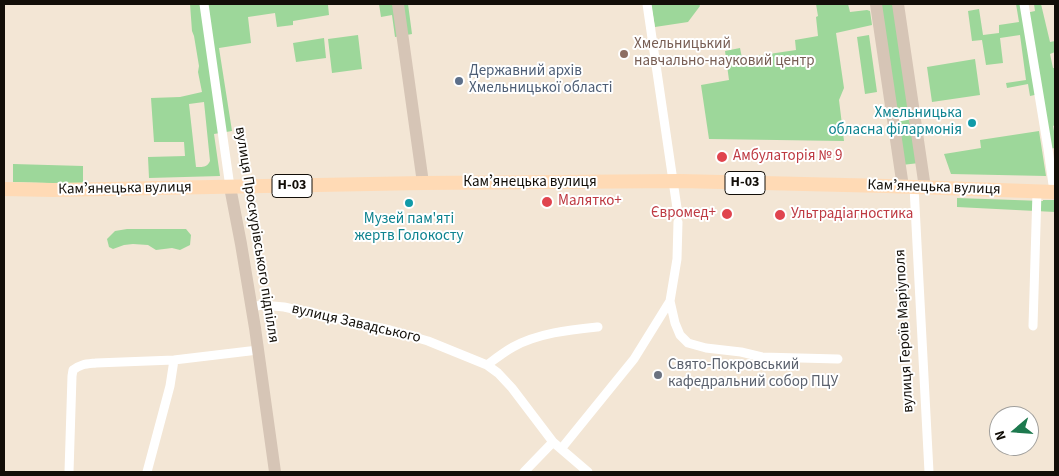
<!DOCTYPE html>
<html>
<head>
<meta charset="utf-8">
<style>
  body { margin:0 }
  #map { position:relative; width:1059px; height:476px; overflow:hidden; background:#f3e6d5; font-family:"Source Sans 3",sans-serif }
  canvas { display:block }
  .frame { position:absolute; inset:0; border:5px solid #120e08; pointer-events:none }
  .north { position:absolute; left:989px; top:406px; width:50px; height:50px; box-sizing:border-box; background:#fff; border:1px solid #a09f9c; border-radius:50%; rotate:252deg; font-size:14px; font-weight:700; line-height:20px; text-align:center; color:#120e08 }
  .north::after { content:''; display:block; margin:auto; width:18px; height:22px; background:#1d794e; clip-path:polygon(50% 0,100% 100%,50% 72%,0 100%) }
</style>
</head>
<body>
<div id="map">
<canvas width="1059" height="476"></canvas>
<div class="frame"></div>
<div class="north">N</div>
</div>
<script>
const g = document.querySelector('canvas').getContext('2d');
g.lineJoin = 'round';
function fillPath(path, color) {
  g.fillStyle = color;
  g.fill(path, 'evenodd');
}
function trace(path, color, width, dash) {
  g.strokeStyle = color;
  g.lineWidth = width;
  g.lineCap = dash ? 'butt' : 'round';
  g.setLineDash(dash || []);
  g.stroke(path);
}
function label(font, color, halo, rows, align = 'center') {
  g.font = font + ' "Source Sans 3",sans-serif';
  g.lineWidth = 4;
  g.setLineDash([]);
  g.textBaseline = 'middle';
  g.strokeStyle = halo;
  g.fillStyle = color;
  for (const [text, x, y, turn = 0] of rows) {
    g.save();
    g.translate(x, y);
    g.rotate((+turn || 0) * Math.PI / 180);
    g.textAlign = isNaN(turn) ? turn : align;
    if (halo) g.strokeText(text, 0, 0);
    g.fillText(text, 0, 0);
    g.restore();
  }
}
const green = new Path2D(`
  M190,4H333L328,5L329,15L293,21V25L277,27L275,13L248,17L251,43L219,48L232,131L214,134L220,176L149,178L148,157L185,156L184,142H154L151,98L180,97L202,92L198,72L199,66L194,36L192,31ZM204,102L210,161C207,168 202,167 196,167L189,104Z
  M379,4H408L412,34L395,37L392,15L381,17Z
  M651,4H699L700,6L688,22L655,27Z
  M816,4H848L850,12L867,10L870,11L872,25L836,33L844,88L839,100L844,141L709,139L701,85L729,80L725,51L740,48L742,58L796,50L795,40L818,36L816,17L818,16Z
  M878,4H895L919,163L902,165Z
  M1016,4H1024L1026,13L1035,11L1034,4H1041L1050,42L1055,41V52L1050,54L1053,68H1055V125L1053,126L1055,136V148L1048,149L1039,94L1030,96L1028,84L1007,88L1006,83L1026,80L1020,35L1000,38L1003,63L986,65L982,40L972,41L968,11L979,9L983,35L999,33V25L1019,22Z
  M358,35L362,69L332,73L328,39Z
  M869,35L877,92L865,94L857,37Z
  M324,38L326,58L296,62L293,43Z
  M975,59L980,95L932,102L927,67Z
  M1039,131L1046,176L951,174L944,154L981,148L980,140Z
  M13,164L83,166V184L13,182Z
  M957,198L1043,201V200H1055V212L957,207Z
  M127,229H186L191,235L190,245L180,250L172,248L156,250L148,245L133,244L124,245L113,249L109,247L107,239L115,231Z`);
const street = new Path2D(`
  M204,4L230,187
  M647,4L677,208
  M1024,4L1048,149L1054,192
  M893,118L914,114
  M914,187L929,472
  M670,301L675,323L680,335L688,343L706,348L741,352L762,357L838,359
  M251,307L262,305L284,307L390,330L428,341L487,365L498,373L512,388L553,442L588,472
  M1033,326L1037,192
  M487,365C495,359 504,352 513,347C539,333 569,330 598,327
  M561,449L634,359L670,301L677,259L678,222
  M69,472L72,376L73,370C80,364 87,364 96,363L174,360L258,350
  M147,472L170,386L174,360
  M524,472L553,442`);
const secondary = new Path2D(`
  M398,4L423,183
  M876,4L903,187
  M898,4L925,188
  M230,187L241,244L255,328L275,472`);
const primary = new Path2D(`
  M4,189L53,190L423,183L680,181L886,186L1055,192`);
const markers = [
  [624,54,5,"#8d6e63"],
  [459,81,5,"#5c6f8a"],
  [972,123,5,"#0f9aa8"],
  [722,157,6,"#e0444e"],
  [547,202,6,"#e0444e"],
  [409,203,5,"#0f9aa8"],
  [727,214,6,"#e0444e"],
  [780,215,6,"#e0444e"],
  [658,375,5,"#6b7280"]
];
const shields = [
  [745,183,40],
  [292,186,40]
];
const shieldNames = [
  ["Н-03",745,183],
  ["Н-03",292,186]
];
const educationNames = [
  ["Хмельницький",634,45],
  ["навчально-науковий центр",634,62]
];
const serviceNames = [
  ["Державний архів",469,72],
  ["Хмельницької області",469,89]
];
const cultureNames = [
  ["Хмельницька",962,114],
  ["обласна філармонія",962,131],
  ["Музей пам'яті",409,220,"center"],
  ["жертв Голокосту",409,237,"center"]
];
const healthNames = [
  ["Амбулаторія № 9",733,157],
  ["Малятко+",558,202],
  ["Євромед+",716,214,"right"],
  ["Ультрадіагностика",791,215]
];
const streetNames = [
  ["Камʼянецька вулиця",530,183],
  ["Камʼянецька вулиця",934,188,2],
  ["Камʼянецька вулиця",125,189,-1],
  ["вулиця Проскурівського підпілля",256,235,81],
  ["вулиця Завадського",356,324,13],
  ["вулиця Героїв Маріуполя",905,331,-93]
];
const worshipNames = [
  ["Свято-Покровський",668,366],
  ["кафедральний собор ПЦУ",668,383]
];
fillPath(green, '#9dd79a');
trace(street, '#fff', 9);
trace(secondary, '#d6c5b6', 12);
trace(primary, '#ffdab5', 14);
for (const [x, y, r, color] of markers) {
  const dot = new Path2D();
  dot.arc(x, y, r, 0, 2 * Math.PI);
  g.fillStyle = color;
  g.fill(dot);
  trace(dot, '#fff', 2);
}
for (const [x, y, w] of shields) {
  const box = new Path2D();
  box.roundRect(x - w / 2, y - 11.5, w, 23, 4);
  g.fillStyle = '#fff';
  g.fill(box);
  trace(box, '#120e08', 1);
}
label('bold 14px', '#120e08', null, shieldNames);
label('15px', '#785e54', '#fff', educationNames, 'left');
label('15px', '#4e5e75', '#fff', serviceNames, 'left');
label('15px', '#0d838f', '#fff', cultureNames, 'right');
label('15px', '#be3a42', '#fff', healthNames, 'left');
label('15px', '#120e08', '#fff', streetNames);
label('15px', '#5b616d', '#fff', worshipNames, 'left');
</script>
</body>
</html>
